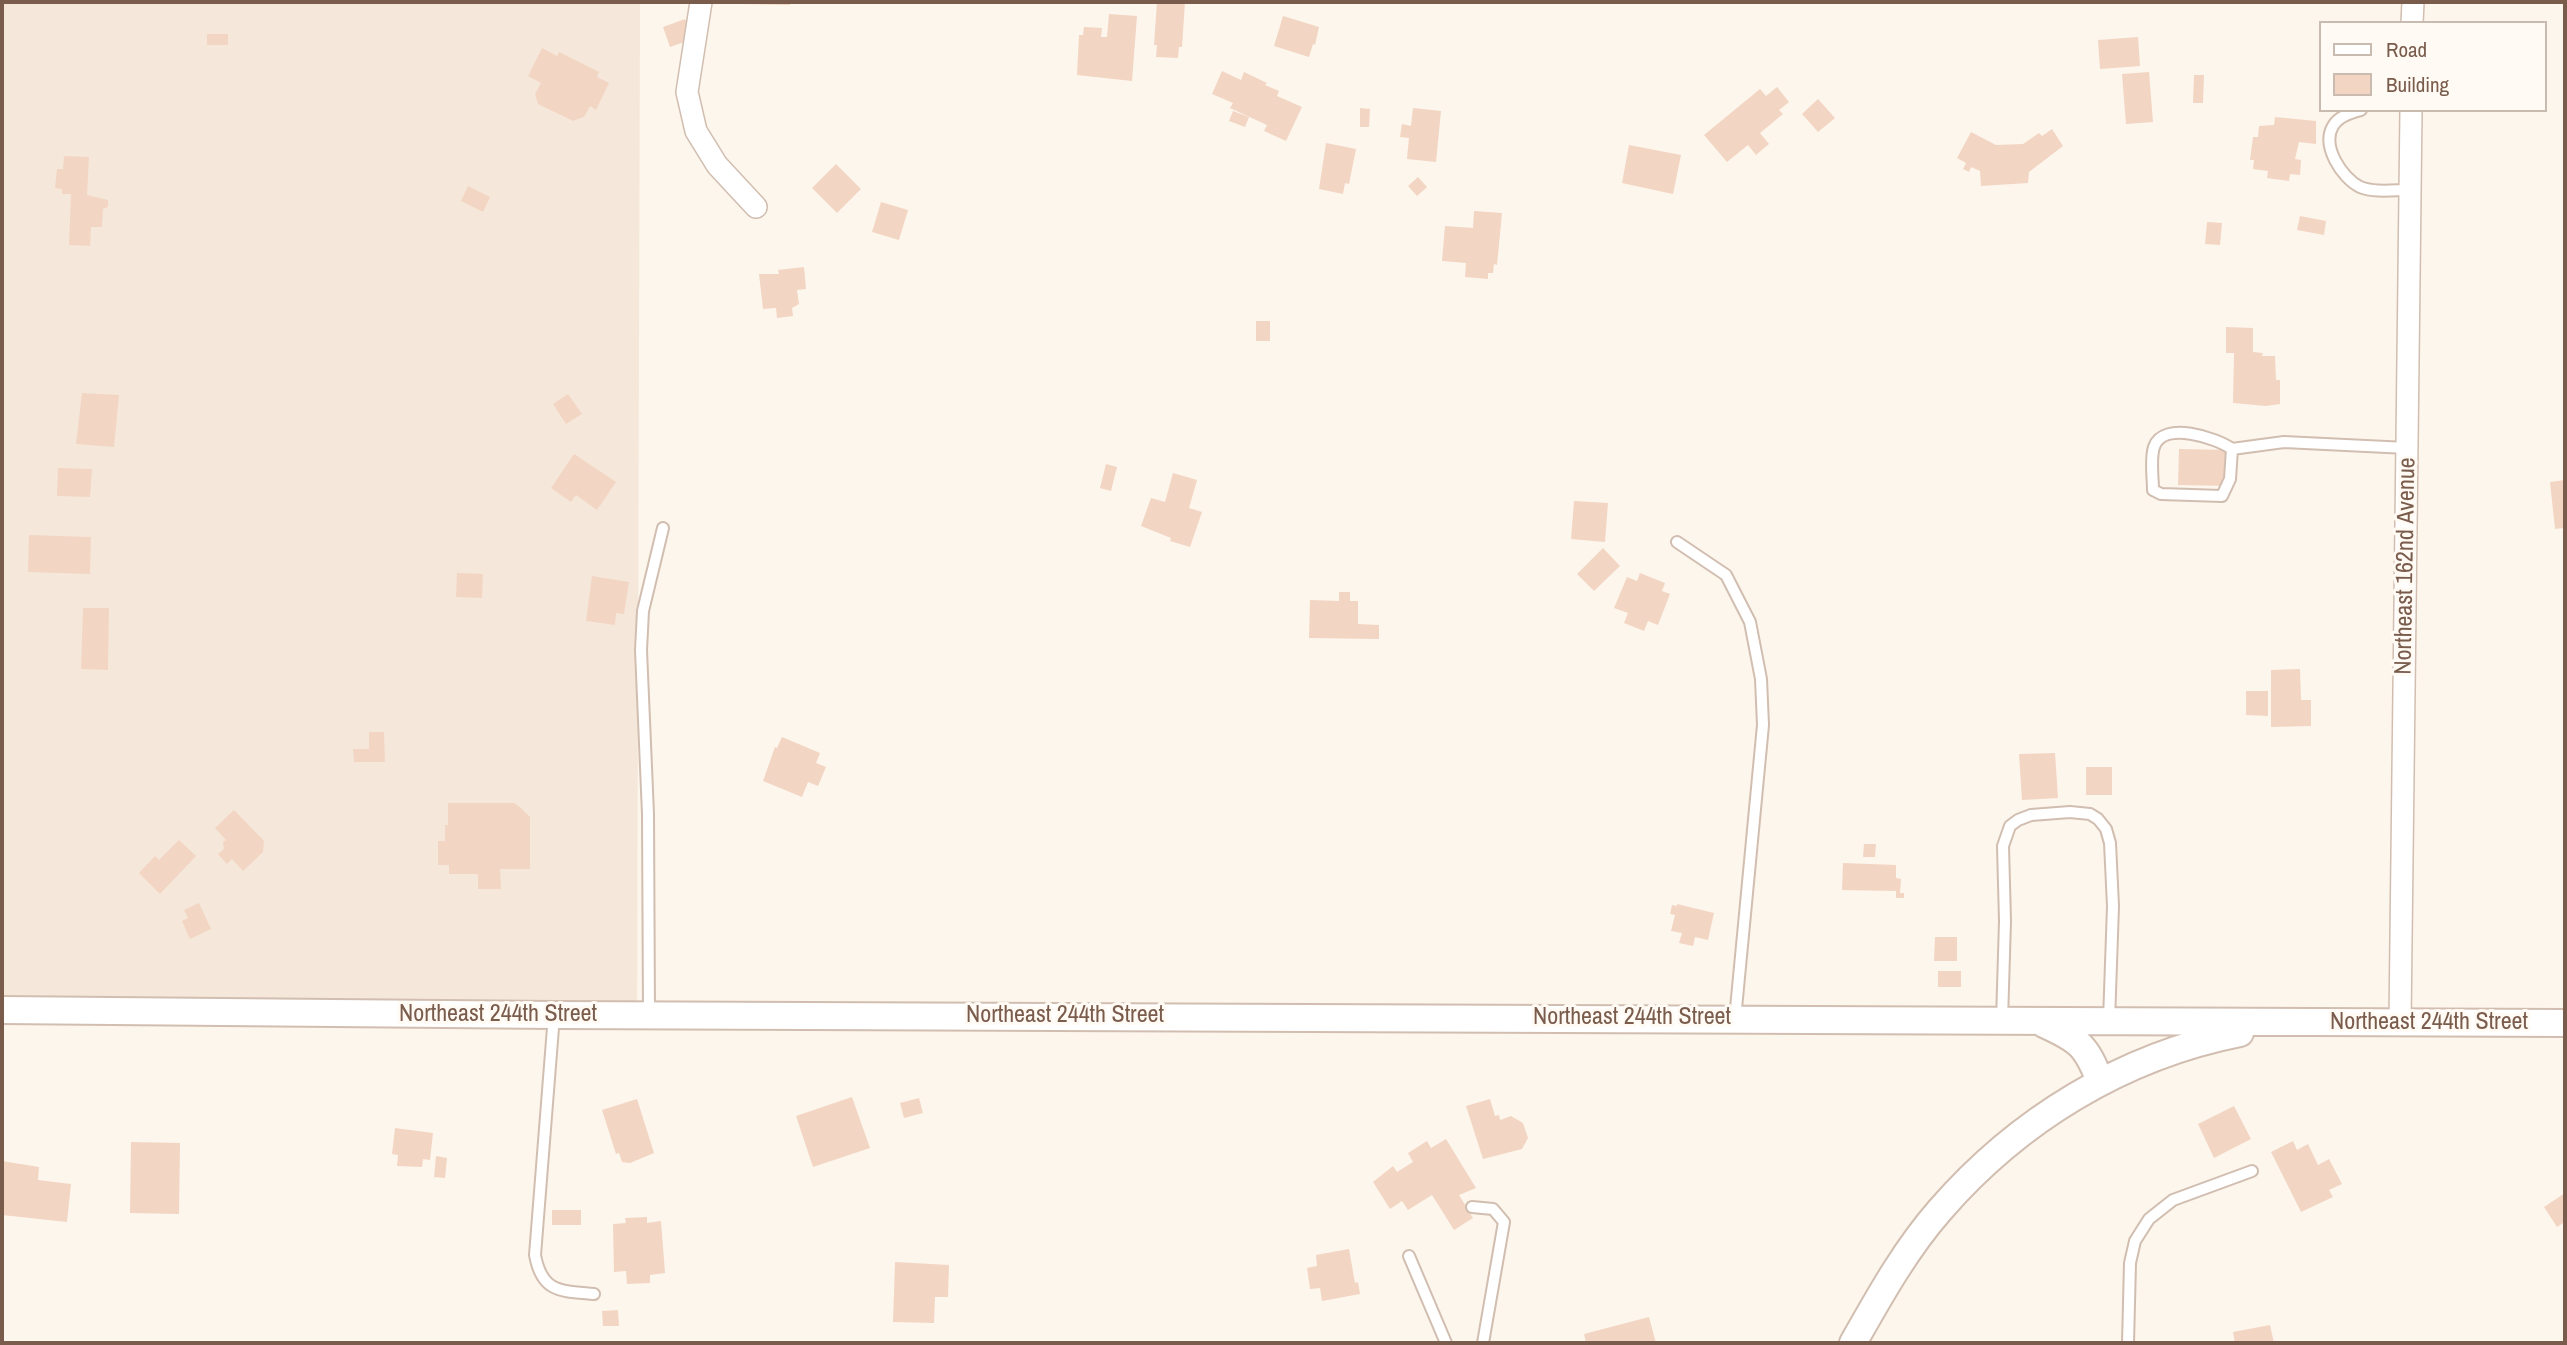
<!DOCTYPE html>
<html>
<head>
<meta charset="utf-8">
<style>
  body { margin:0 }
  #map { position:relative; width:2567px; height:1345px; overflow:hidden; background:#fdf6ec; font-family:"Archivo Narrow",sans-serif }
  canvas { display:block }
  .frame { position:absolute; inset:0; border:4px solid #7a5c4d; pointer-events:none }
  .legend { position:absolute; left:2319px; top:21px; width:228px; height:91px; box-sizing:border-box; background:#fffaf3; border:2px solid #cabbb1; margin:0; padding:9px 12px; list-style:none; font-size:21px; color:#7a5c4d }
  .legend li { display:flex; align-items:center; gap:14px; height:35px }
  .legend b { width:35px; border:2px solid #cabbb1 }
</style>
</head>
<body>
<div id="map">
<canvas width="2567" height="1345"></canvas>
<div class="frame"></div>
<ul class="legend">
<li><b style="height:9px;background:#fff"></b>Road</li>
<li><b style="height:19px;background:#f3d5c3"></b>Building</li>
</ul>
</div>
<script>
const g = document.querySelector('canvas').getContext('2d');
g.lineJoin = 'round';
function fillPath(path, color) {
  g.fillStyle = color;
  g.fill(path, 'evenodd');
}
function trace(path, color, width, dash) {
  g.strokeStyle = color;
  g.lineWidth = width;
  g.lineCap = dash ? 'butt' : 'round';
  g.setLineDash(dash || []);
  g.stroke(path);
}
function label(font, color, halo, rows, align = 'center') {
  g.font = font + ' "Archivo Narrow",sans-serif';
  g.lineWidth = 6;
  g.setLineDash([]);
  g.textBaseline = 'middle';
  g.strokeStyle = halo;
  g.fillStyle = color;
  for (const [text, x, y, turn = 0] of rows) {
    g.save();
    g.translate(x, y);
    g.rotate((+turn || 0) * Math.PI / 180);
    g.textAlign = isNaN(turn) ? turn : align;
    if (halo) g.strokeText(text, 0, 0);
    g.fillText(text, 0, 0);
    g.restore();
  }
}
const residential = new Path2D(`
  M2,2H640L637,1028L2,1024Z`);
const building = new Path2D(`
  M741,2H790V5L741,4Z
  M1157,2H1185L1182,47H1179L1178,58L1156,57L1157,45H1154Z
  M1109,14L1137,16L1132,81L1077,75L1079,35H1083L1084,27L1102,28L1101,37H1107Z
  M1283,16L1319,27L1315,45L1313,44L1309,57L1274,46Z
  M685,19L693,39L670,47L663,27Z
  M207,34H228V45H207Z
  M2138,37L2140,66L2100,69L2098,40Z
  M542,48L557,56L559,52L599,72L597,77L609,83L596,110L590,106L584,117L573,121L538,104L535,94L541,83L528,76Z
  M1222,71L1241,80L1244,72L1267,83L1265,85L1279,91L1277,96L1302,107L1286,141L1264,131L1267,125L1230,108L1233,103L1212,94Z
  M2149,72L2153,122L2126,124L2122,74Z
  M2194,75H2204L2203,103H2193Z
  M1777,87L1789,102L1779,110L1783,114L1760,133L1769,144L1756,155L1748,145L1727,162L1704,135L1760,89L1766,96Z
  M1818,99L1835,118L1818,132L1802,114Z
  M1360,108L1370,109L1369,127H1360Z
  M1413,108L1441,111L1436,162L1407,159L1409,138L1400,137L1402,124L1411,126Z
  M1233,111L1249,117L1245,127L1229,121Z
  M2275,117L2316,121V144L2299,142L2295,159L2301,160L2300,175L2290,174L2289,181L2267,178L2268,171L2253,169L2254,160H2250L2253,137H2258L2259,126L2274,125Z
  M2052,129L2063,146L2029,172L2028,183L1981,186L1980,171L1971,167L1969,172L1963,169L1966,163L1957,158L1971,132L1996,145L2023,144L2039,133L2042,136Z
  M1326,143L1356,149L1349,184L1345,183L1343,194L1319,189Z
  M1629,145L1681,155L1673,194L1622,183Z
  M64,156L89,157L87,195L108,200V207L103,209L102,227H91L90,246L69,245L71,194H62V189L55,188L57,169H63Z
  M836,164L861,189L837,213L812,188Z
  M1418,177L1427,187L1417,196L1408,186Z
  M468,186L490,197L483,212L461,201Z
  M881,202L908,210L899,240L872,232Z
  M1474,211L1502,213L1497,265L1494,264L1493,273H1488V279L1465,277L1466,263L1442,261L1445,226L1473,228Z
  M2300,216L2326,221L2324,235L2297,230Z
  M2207,222L2222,223L2220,245L2205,244Z
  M804,267L806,289L797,290L799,304L792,308L793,316L777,318L776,308L763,309L759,274H779L778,270Z
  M1256,321H1270V341H1256Z
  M2226,327L2253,328V352L2263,353L2262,356H2275L2276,380H2280V404L2266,406L2233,403L2234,353H2226Z
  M82,393L119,395L114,447L76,444Z
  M568,394L582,414L566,424L553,404Z
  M2179,449L2230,450V486L2178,485Z
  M574,454L616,482L597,510L576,495L571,502L551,488Z
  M1106,464L1117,467L1111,491L1100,488Z
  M58,468L92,469L90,497L57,496Z
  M1173,473L1197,480L1189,508L1202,512L1190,547L1170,541L1171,538L1141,526L1151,498L1165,502Z
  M2565,480V528L2555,529L2550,482Z
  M1574,501L1608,503L1605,542L1571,539Z
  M29,535L91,537L90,574L28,572Z
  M1603,548L1620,566L1594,591L1577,574Z
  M457,573L483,574L482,598L456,597Z
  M1640,573L1665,583L1662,591L1670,594L1658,625L1648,621L1644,631L1624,623L1628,613L1614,608L1627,577L1637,581Z
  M592,576L629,582L624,614L616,613L615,625L586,621Z
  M1339,592H1350V601H1358V624L1379,625V639L1309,638L1310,600L1339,601Z
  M83,608H109L108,670L81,669Z
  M2300,669L2301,700H2311V726L2271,727V670Z
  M2246,691H2268V716L2246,715Z
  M369,732H384L385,762H354L353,749H369Z
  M782,737L820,753L816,763L826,767L818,786L808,782L802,797L763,781L775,747L777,748Z
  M2055,753L2058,798L2022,800L2019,754Z
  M2086,767H2112V795H2086Z
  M448,803H514L521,808L530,817V869H500L501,889H478V874H449V865H438V841H445V825H448Z
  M234,810L264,841L263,852L243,871L232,859L227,864L218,854L224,849L223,842L226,840L215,828Z
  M179,840L196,856L160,894L139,873L155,856L159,860Z
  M1864,844H1876L1875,857H1863Z
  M1843,863L1896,865V878L1901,879L1900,893H1904V898H1896V891L1842,890Z
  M199,903L211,929L190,939L182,921L188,918L184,910Z
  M1677,904L1714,913L1708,940L1695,937L1693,946L1679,943L1682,933L1671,931L1675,915L1670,914L1672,905L1677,906Z
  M1935,937H1957V961H1934Z
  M1938,971H1961V987H1938Z
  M852,1097L870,1148L813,1167L796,1116Z
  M919,1098L923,1113L904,1118L900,1103Z
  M637,1099L654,1153L630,1163L622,1162L619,1153L616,1154L602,1110Z
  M1490,1099L1495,1116L1499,1115L1500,1120L1511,1116L1523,1123L1528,1138L1522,1149L1483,1159L1466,1106Z
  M2234,1106L2251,1139L2214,1158L2198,1124Z
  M395,1128L433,1133L430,1160L423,1159L422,1167L397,1166L398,1155L392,1154Z
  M1446,1139L1476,1188L1459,1195L1473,1218L1454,1230L1432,1195L1408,1210L1402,1201L1390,1209L1373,1182L1393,1166L1397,1172L1413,1162L1408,1153L1427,1141L1431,1148Z
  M2293,1141L2297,1150L2308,1144L2318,1165L2329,1159L2342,1184L2329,1190L2333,1197L2301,1212L2271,1152Z
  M131,1142L180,1143L179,1214L130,1213Z
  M436,1156L447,1158L445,1178L434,1177Z
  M2,1161L39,1167L38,1180L71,1184L67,1222L2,1215Z
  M2565,1193V1228L2563,1223L2557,1227L2544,1207Z
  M552,1210H581V1225H552Z
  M647,1217V1223L661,1221L665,1273L650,1275V1283L627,1284L626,1271L614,1272L613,1224L626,1223L625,1218Z
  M1349,1249L1355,1283L1358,1282L1360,1294L1322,1301L1320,1288L1310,1289L1307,1268L1317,1266L1316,1255Z
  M895,1262L949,1265L948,1297H935L934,1323L893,1322Z
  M618,1310L619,1326H603L602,1311Z
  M1649,1317L1656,1343H1586L1584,1334Z
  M2270,1325L2274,1343H2235L2233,1332Z`);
const service = new Path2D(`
  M2361,110C2351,113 2339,116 2333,126C2321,146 2342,178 2360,187C2375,193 2394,190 2410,190
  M2232,449L2230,479L2222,496L2161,494L2153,490C2153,477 2150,459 2154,447C2163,420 2217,438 2232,449L2284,442L2407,448
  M1677,542L1726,575L1750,622L1761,679L1763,725L1735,1019
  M554,1015L535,1255C542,1293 561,1291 594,1294
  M649,1015L648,814L641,650L643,611L663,528
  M2002,1021L2005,921L2003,846L2010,826L2018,820L2031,815L2070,812L2090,814L2098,819L2106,829L2110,843L2113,906L2109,1021
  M1472,1207L1493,1209L1504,1222L1483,1343
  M1409,1256L1446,1343
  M2128,1343L2130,1263L2135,1241L2149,1219L2173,1200L2252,1171`);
const minor = new Path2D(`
  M701,2L687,92L696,131L717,165L756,207
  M2412,23L2413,2
  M2400,1022L2411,110`);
const tertiary = new Path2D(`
  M2,1010L554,1015L2565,1023
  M2044,1024C2079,1040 2086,1045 2100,1081
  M1853,1343C1879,1297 1905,1250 1940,1210C2018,1120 2123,1056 2240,1033`);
const streetNames = [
  ["Northeast 162nd Avenue",2406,566,-89],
  ["Northeast 244th Street",498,1015],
  ["Northeast 244th Street",1065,1016],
  ["Northeast 244th Street",1632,1018],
  ["Northeast 244th Street",2429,1023]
];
fillPath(residential, '#f5e8da');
fillPath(building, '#f3d5c3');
trace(service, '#d1beb0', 14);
trace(minor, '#d1beb0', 24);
trace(tertiary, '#d1beb0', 30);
trace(service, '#fff', 10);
trace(minor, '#fff', 21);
trace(tertiary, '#fff', 26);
label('24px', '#7a5c4d', '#fffaf3', streetNames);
</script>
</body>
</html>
